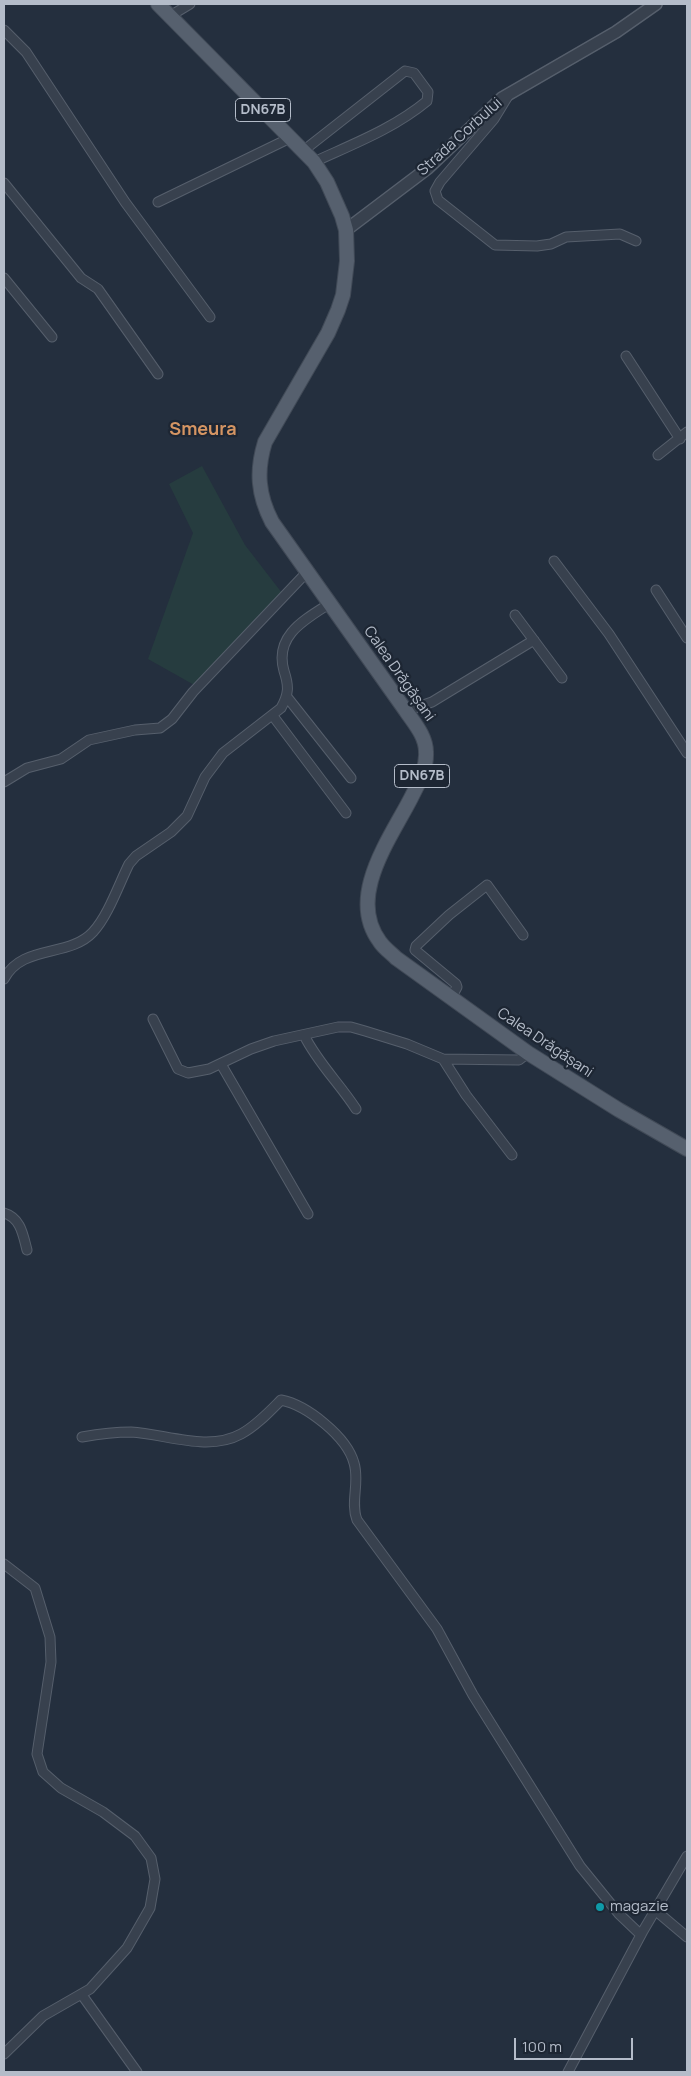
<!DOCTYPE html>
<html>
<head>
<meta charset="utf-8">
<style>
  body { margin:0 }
  #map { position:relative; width:691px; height:2076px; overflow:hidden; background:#242f3e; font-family:Manrope,sans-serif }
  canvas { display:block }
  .frame { position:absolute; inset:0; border:5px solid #b4bcc9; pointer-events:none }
  .scale { position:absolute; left:514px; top:2038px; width:119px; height:22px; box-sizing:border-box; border:2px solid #b4bcc9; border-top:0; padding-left:6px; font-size:15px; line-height:18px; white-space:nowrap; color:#b4bcc9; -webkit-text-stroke:4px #1d2633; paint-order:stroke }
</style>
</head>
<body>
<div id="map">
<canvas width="691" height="2076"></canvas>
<div class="frame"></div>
<div class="scale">100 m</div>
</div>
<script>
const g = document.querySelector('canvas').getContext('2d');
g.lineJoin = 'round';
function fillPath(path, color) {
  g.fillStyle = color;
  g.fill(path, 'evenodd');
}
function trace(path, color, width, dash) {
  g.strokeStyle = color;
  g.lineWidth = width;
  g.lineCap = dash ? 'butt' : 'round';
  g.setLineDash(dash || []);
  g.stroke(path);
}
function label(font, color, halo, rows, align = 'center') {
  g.font = font + ' Manrope,sans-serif';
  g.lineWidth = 4.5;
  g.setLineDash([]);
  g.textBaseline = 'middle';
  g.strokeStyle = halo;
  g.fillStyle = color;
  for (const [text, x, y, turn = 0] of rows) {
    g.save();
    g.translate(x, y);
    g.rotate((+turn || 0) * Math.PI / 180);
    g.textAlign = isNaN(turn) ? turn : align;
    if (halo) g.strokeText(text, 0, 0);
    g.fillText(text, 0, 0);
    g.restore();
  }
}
const green = new Path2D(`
  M202,466L245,545L282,593L196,686L148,659L193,533L169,484Z`);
const minor = new Path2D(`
  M170,16L190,4
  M4,30L26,52L125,202L210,317
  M508,96L494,119L440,182L435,191L438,200L495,245L537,246L551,244L566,237L620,234L636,241
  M303,151L405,71L414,73L428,92L427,101C393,129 353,144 314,162
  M4,183L81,278L98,289L158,374
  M158,202L290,138
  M4,278L52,337
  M626,356L680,439
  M658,455L687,432
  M554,561L609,634L687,753
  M656,590L687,638
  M515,615L562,678
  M287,697L351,778
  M406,711L432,702L534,640
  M273,716L346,813
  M4,782L27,768L61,759L89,740L135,730L160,728L172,719L193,692L307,572
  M4,979C22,944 69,958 93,932C108,916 119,884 129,864L136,856L171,832L187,816L205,777L223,753L281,708C289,694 289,686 284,671C274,636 304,620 329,604
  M451,998L457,987L456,984L415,950L416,946L449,915L487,885L523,935
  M153,1019L178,1069L188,1073L209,1069L251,1049L274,1041L338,1027H351L365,1031L407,1044L443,1059L519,1060L528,1053
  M304,1035C317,1062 340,1084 356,1109
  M443,1059L466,1095L512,1155
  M221,1064L308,1214
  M4,1213C21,1218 23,1235 27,1250
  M82,1437C99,1434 114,1432 131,1432C166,1434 208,1452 241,1434C256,1426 269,1412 281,1400C307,1405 347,1437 354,1463C360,1482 350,1502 357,1520L437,1629L473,1695L580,1866L619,1914L641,1935
  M4,1564L35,1588L50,1637L51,1662L37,1754L43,1772L61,1788L103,1812L135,1836L151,1858L155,1879L150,1908L127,1948L90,1989L43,2016L4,2054
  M655,1910L687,1937
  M82,1995L137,2072
  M568,2072L643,1931L687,1856`);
const tertiary = new Path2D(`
  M346,230L428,168L502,98L616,32L656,4`);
const primary = new Path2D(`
  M158,4L314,162L327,182L342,216L346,230L347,261L343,295L338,310L328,333L265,442C256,471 258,495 272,522L406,711C414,723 426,736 426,752C427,769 418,784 411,798C390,839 346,897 380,942C384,948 391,953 396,958L528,1053L619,1110L687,1149`);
const markers = [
  [600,1907,5,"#0f9aa8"]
];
const shields = [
  [263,110,55],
  [422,776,55]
];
const shieldNames = [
  ["DN67B",263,110],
  ["DN67B",422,776]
];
const streetNames = [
  ["Strada Corbului",460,137,-42],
  ["Calea Drăgășani",399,674,55],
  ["Calea Drăgășani",545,1043,34]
];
const poiNames = [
  ["magazie",610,1907]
];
const quarterNames = [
  ["Smeura",203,430]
];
fillPath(green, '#263c3f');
trace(minor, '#565f6c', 11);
trace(tertiary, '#565f6c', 14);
trace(primary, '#414a57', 16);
trace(minor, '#38414e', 9);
trace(tertiary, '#38414e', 11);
trace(primary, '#56606e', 14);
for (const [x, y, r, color] of markers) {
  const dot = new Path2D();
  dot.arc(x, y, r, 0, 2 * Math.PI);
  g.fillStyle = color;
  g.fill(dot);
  trace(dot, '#1d2633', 2);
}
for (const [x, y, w] of shields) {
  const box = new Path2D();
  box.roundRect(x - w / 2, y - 11.5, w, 23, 4);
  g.fillStyle = '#1d2633';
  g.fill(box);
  trace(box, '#b4bcc9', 1);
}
label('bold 14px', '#b4bcc9', null, shieldNames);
label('15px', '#b4bcc9', '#1d2633', streetNames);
label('15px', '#b4bcc9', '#1d2633', poiNames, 'left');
label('bold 18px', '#d59563', '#1d2633', quarterNames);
</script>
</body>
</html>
